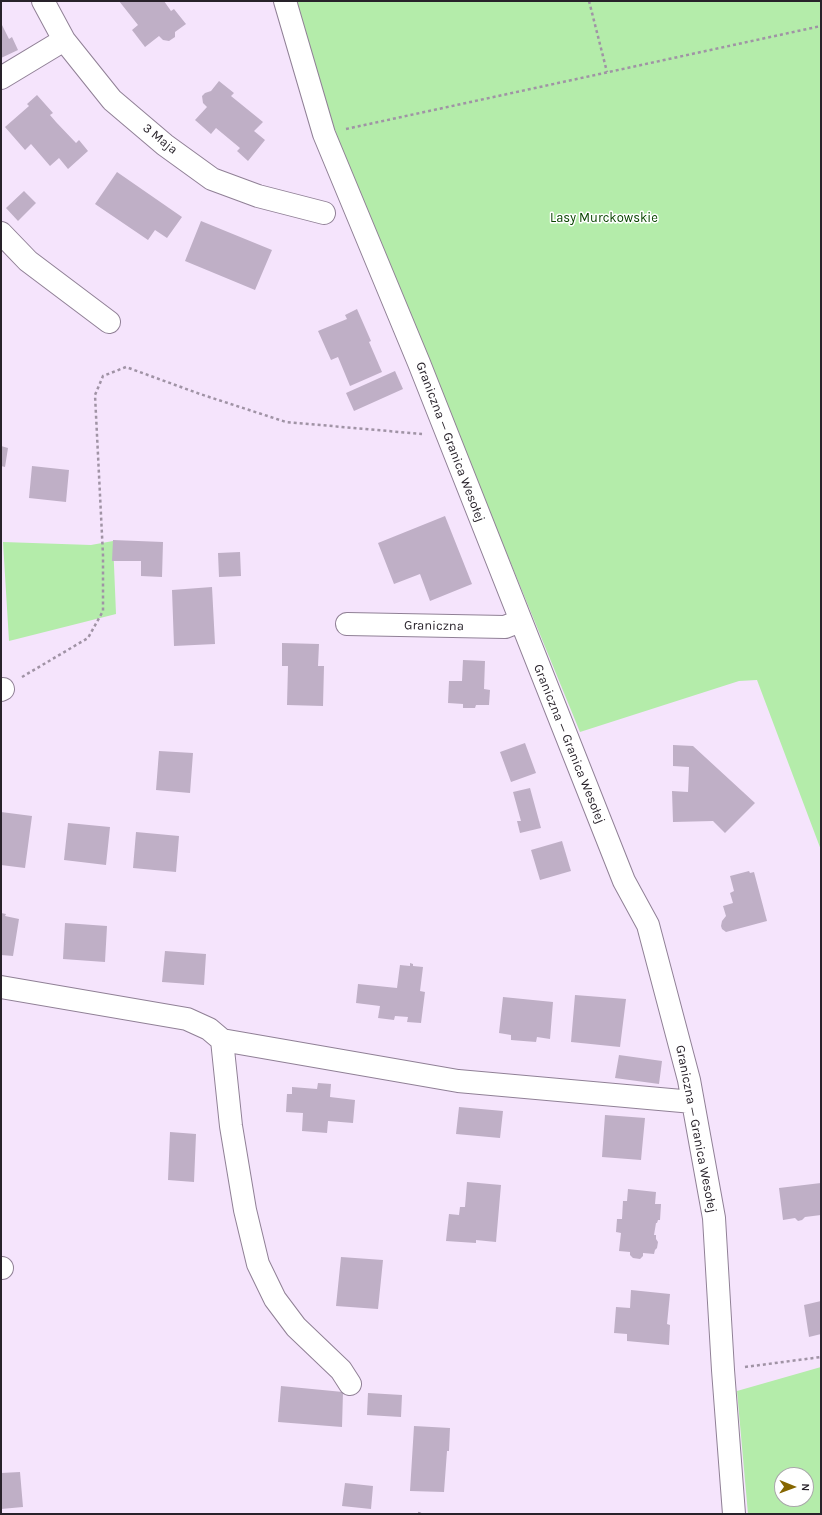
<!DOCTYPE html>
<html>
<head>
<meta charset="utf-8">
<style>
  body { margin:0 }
  #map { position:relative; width:822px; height:1515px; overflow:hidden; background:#f5e4fc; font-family:Karla,sans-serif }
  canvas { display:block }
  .frame { position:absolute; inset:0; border:2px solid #28222a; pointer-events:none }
  .north { position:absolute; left:774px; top:1467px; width:40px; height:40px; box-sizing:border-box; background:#fff; border:1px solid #a9a7aa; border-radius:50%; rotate:91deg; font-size:11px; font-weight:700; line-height:16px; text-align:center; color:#28222a }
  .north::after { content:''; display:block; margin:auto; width:14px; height:18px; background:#866600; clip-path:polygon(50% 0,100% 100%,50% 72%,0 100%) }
</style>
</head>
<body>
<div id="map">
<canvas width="822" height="1515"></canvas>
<div class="frame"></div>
<div class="north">N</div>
</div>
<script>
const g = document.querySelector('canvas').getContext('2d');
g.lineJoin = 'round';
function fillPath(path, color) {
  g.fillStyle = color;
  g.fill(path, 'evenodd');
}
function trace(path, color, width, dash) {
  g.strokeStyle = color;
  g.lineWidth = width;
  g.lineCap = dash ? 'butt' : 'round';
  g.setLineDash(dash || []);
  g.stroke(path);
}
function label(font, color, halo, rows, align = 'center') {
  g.font = font + ' Karla,sans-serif';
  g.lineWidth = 3;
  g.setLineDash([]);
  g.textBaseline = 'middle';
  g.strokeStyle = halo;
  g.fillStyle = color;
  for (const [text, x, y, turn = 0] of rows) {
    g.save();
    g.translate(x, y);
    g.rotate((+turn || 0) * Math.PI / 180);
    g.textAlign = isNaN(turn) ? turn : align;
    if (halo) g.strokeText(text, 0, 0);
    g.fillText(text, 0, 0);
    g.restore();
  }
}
const green = new Path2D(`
  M297,1H821V850L757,680L739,681L580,732L341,149L312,59Z
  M113,541L116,614L9,641L3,542L91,545Z
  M821,1367V1514H748L737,1391ZM782,1475H806V1499H782Z`);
const building = new Path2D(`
  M119,1H164L171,11L174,9L186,24L175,32V37L169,41L163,40L159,36L145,47L132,30L138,25Z
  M1,23L9,39L12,37L18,50L1,58Z
  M219,81L234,93L231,96L263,122L254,131L265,140L248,161L237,151L240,148L216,128L211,134L195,120L207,107L203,103L202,96L205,93L211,91Z
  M37,95L53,113L50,115L56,122L76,143L79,140L88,151L68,169L59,158L50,166L31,144L25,150L5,127L29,106L27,104Z
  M117,172L182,217L167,238L155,230L148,240L95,204Z
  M24,191L36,203L18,221L6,208Z
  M201,221L272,250L255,290L185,261Z
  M357,309L371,341L369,342L382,372L350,386L338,357L331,360L318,331L347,319L345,315Z
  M395,371L403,389L354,411L346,393Z
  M1,446L8,448L5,467L1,466Z
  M32,466L69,470L66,502L29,498Z
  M445,516L472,584L430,601L420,574L394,584L378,543Z
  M113,540L163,542L162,577L141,576V561H112Z
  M240,552L241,576L219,577L218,553Z
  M212,587L215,644L174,646L172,590Z
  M282,643L319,644L318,666H324L323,706L287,705L288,666H282Z
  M463,660L485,661L484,689L490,690L489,705H476L475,708H463V704L448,703L449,681H462Z
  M525,743L536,773L511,782L500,752Z
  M673,745L693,746L755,803L725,833L713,821L673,822L672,791L688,792L689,767L673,766Z
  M159,751L193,753L190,793L156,790Z
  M530,788L541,828L520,833L517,821H521L513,792Z
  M1,812L32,816L25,868L1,865Z
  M68,823L110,827L106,865L64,860Z
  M136,832L179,836L176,872L133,868Z
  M562,841L571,871L540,880L531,850Z
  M749,871L750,873L754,872L767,921L726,932L722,929L721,926L722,921L726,916L723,906L733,903L730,893L734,891L730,876Z
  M1,913L6,914L5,916L19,919L13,956L1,955Z
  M65,923L107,926L105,962L63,959Z
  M165,951L206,954L204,985L162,982Z
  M410,963L413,964V966L423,967L420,991L425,992L421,1023L407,1022L408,1017L395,1016L394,1020L378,1018L380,1006L356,1003L358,984L397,988L400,965L410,966Z
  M575,995L626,999L620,1047L571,1042Z
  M503,997L553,1002L550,1039L537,1037L536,1042L511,1040V1035L499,1033Z
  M619,1055L662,1061L659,1084L615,1078Z
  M318,1083L331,1084L330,1097L355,1100L353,1123L328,1121L327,1133L302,1131L303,1113L286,1112L287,1094H292V1087L317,1089Z
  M459,1107L503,1111L500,1138L456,1134Z
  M605,1115L645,1118L641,1160L602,1157Z
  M170,1132L196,1134L194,1182L168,1180Z
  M467,1182L501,1185L496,1242L476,1240V1243L446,1241L449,1214L459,1215L460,1207H465Z
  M821,1183V1215L805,1217L802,1220L798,1221L795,1218L783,1220L779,1188Z
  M628,1189L656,1192L655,1204H661L660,1220H658L657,1223H656L654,1235H656V1239L658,1242L657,1248L655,1250L654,1254L643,1253V1256L640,1259L633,1258L630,1255V1252L619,1251L621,1233L616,1232L617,1219H622L623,1201H627Z
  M341,1257L383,1260L378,1309L336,1306Z
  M631,1290L670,1294L667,1324L670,1325L669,1345L627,1341V1334L614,1333L616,1307L630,1308Z
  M821,1301V1334L809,1337L804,1305Z
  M281,1386L343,1392L342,1427L278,1422Z
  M368,1393L402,1395L401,1417L367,1415Z
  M414,1426L450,1428L449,1451H447L444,1492L410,1491Z
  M20,1472L23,1507L1,1509V1473Z
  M345,1483L373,1486L371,1509L342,1506Z`);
const path = new Path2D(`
  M589,1L607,72
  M346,129L821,26
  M22,677L88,638L103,611V555L95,395L103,376L126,367L200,394L286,422L422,434
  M745,1367L821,1357
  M418,1513L421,1514`);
const minor = new Path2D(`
  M43,1L64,40L112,100L165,145L212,179L258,196L324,213
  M285,1L324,134L419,363L624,881L648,925L689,1080L714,1218L723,1370L734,1514
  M1,78L64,40
  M1,233L28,261L109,322
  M347,624L505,627L520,621
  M1,690L3,689
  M1,987L187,1019L209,1029L222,1040L231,1126L245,1210L258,1264L275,1299L296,1327L341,1370L350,1384
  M222,1040L458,1081L693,1102
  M1,1268H2`);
const streetNames = [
  ["3 Maja",160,139,39],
  ["Graniczna — Granica Wesołej",450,442,69],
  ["Graniczna",434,626,1],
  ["Graniczna — Granica Wesołej",569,744,68],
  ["Graniczna — Granica Wesołej",696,1129,79]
];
const parkNames = [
  ["Lasy Murckowskie",604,218]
];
fillPath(green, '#b4ecaa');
fillPath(building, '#bfafc6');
trace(minor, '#908096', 24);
trace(path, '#a093a5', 2.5, [3, 3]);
trace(minor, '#fff', 22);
label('13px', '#28222a', '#fff', streetNames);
label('13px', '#094500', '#fff', parkNames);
</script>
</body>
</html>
